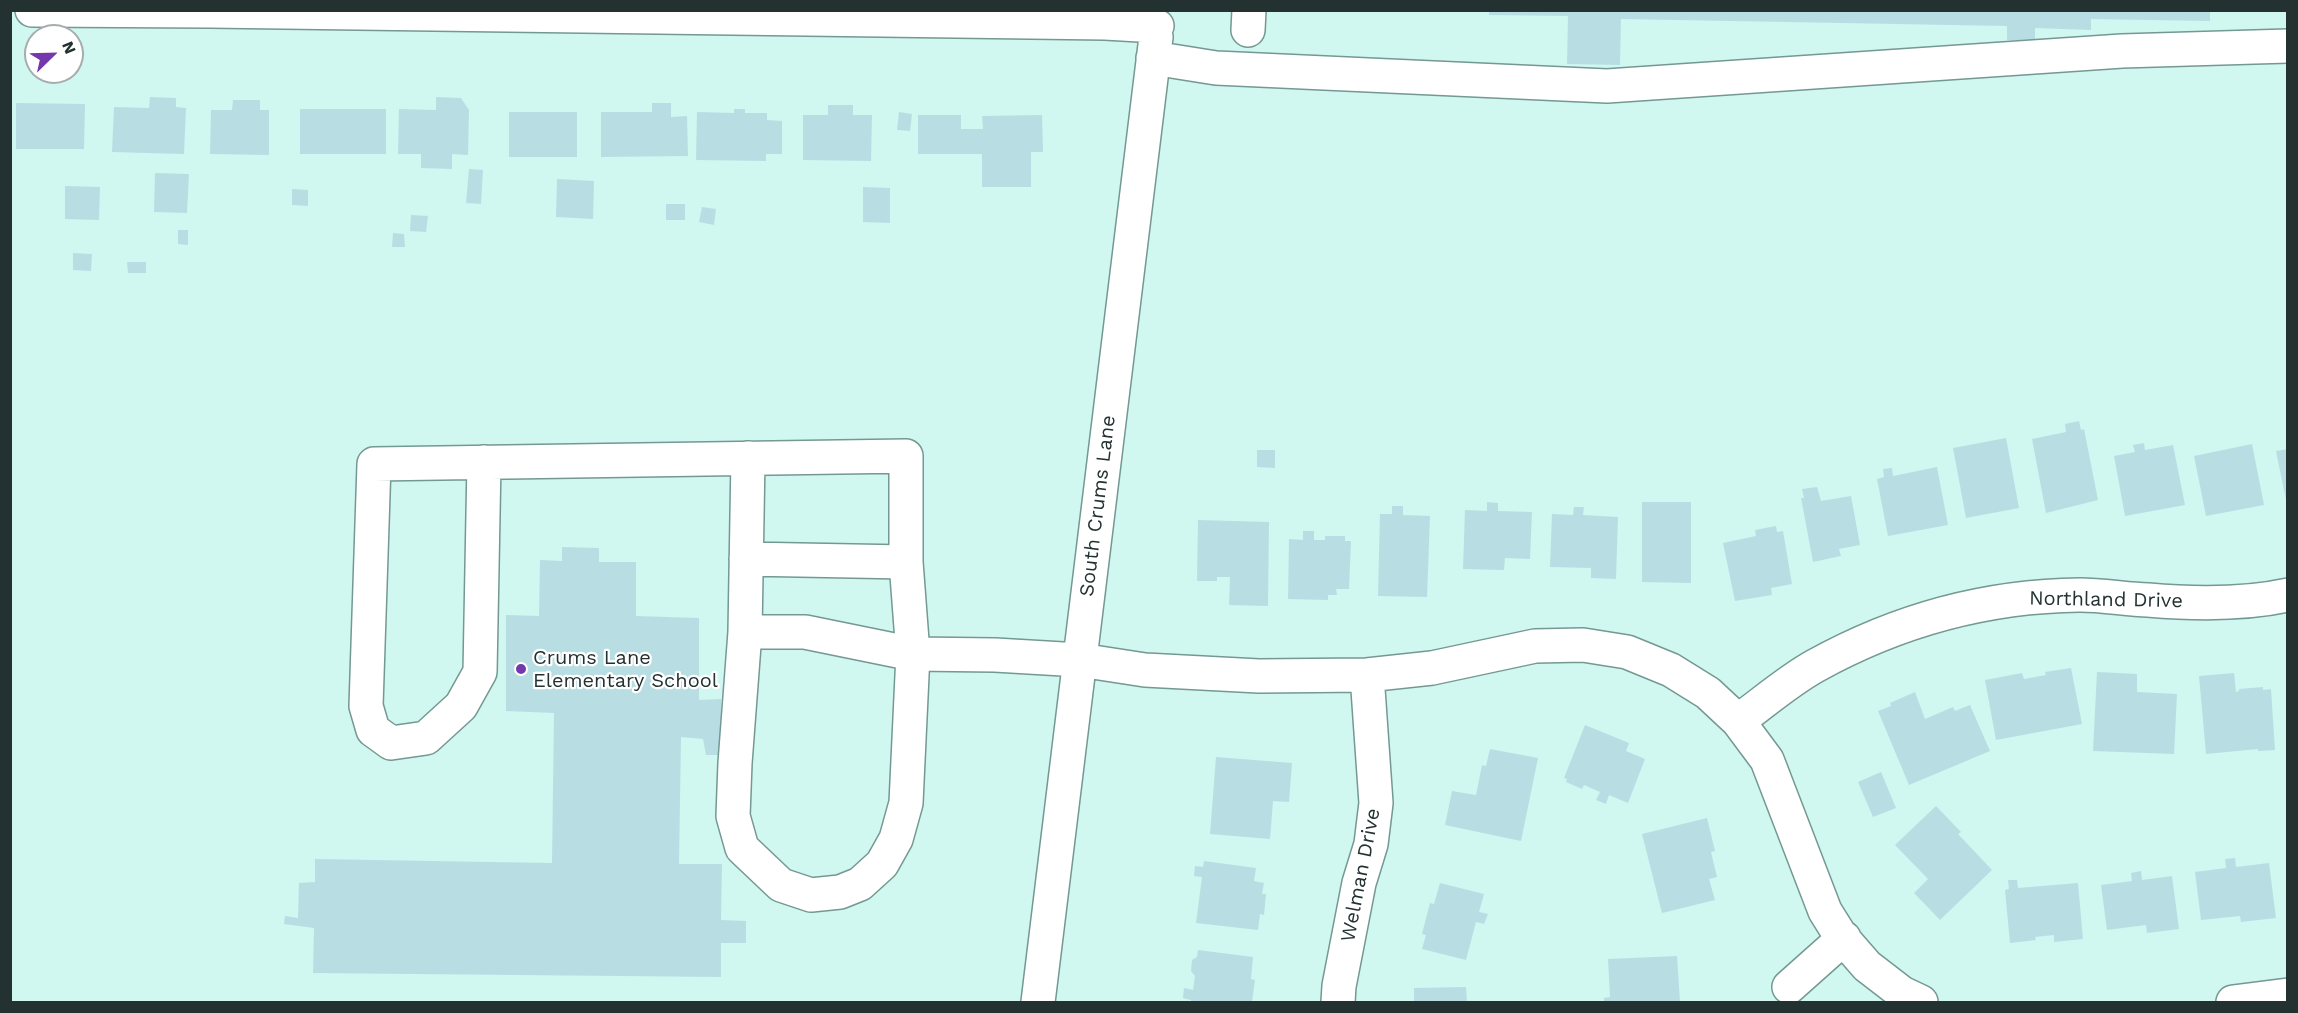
<!DOCTYPE html>
<html>
<head>
<meta charset="utf-8">
<style>
  body { margin:0 }
  #map { position:relative; width:2298px; height:1013px; overflow:hidden; background:#d0f7f0; font-family:"Work Sans",sans-serif }
  canvas { display:block }
  .frame { position:absolute; inset:0; border:12px solid #233230; pointer-events:none }
  .north { position:absolute; left:24px; top:24px; width:60px; height:60px; box-sizing:border-box; background:#fff; border:2px solid #a7adac; border-radius:50%; rotate:67deg; font-size:16px; font-weight:700; line-height:24px; text-align:center; color:#233230 }
  .north::after { content:''; display:block; margin:auto; width:21px; height:27px; background:#7437ac; clip-path:polygon(50% 0,100% 100%,50% 72%,0 100%) }
</style>
</head>
<body>
<div id="map">
<canvas width="2298" height="1013"></canvas>
<div class="frame"></div>
<div class="north">N</div>
</div>
<script>
const g = document.querySelector('canvas').getContext('2d');
g.lineJoin = 'round';
function fillPath(path, color) {
  g.fillStyle = color;
  g.fill(path, 'evenodd');
}
function trace(path, color, width, dash) {
  g.strokeStyle = color;
  g.lineWidth = width;
  g.lineCap = dash ? 'butt' : 'round';
  g.setLineDash(dash || []);
  g.stroke(path);
}
function label(font, color, halo, rows, align = 'center') {
  g.font = font + ' "Work Sans",sans-serif';
  g.lineWidth = 4.5;
  g.setLineDash([]);
  g.textBaseline = 'middle';
  g.strokeStyle = halo;
  g.fillStyle = color;
  for (const [text, x, y, turn = 0] of rows) {
    g.save();
    g.translate(x, y);
    g.rotate((+turn || 0) * Math.PI / 180);
    g.textAlign = isNaN(turn) ? turn : align;
    if (halo) g.strokeText(text, 0, 0);
    g.fillText(text, 0, 0);
    g.restore();
  }
}
const building = new Path2D(`
  M1489,10H2210V21L2091,19V30L2035,28V41L2007,40V26L1621,19L1620,65L1567,64L1568,16L1489,15Z
  M150,97L176,98V107L186,108L184,154L112,152L114,107L149,108Z
  M436,97L461,98L469,110L468,155L452,154V169L421,168V154H398L399,109L436,110Z
  M233,100H260V110H269V155L210,154L211,110H232Z
  M16,103L85,104L84,149H16Z
  M652,103H671V117L687,116L688,156L601,157V112H652Z
  M828,105H853V115H872L871,161L803,160V115H828Z
  M300,109H386V154H300Z
  M734,109H745V113H767V120L782,121V154H766V161L696,160L697,112L734,113Z
  M509,112H577V157H509Z
  M899,112L912,114L910,131L897,130Z
  M918,115H961V129H983L982,116L1042,115L1043,152H1031V187H982V154H918Z
  M469,169L483,170L481,204L466,203Z
  M155,173L189,174L187,213L154,212Z
  M557,179L594,181L593,219L556,217Z
  M65,186L100,187L99,220L65,219Z
  M863,187L890,188V223L863,222Z
  M292,189L308,190V206L292,205Z
  M666,204H685V220H666Z
  M702,207L716,209L714,225L699,222Z
  M411,215L428,216L426,232L410,231Z
  M178,230H188V245L178,244Z
  M393,233L404,234L405,247H392Z
  M73,253L92,254L91,271L73,270Z
  M127,262H146V273H128Z
  M2079,421L2081,430L2084,429L2098,500L2046,513L2032,439L2066,432L2065,424Z
  M2006,438L2019,508L1966,518L1953,448Z
  M2144,443L2145,450L2173,445L2185,505L2125,516L2114,456L2135,452L2133,445Z
  M2252,444L2264,505L2206,516L2194,456Z
  M2288,449V500H2286L2276,451Z
  M1257,450H1275V468L1257,467Z
  M1937,467L1948,525L1888,536L1877,479L1884,477L1883,469L1892,468L1893,476Z
  M1817,487L1821,501L1851,496L1860,545L1839,549L1841,556L1813,562L1801,498H1804L1802,489Z
  M1487,502L1498,503V511L1532,512L1530,559L1505,558L1504,570L1463,569L1465,510L1487,511Z
  M1642,502H1691V583L1642,582Z
  M1392,506H1403V515L1430,516L1427,597L1378,596L1380,514H1392Z
  M1574,507H1584L1583,515L1618,517L1616,579L1591,578V568L1550,567L1552,514L1573,515Z
  M1198,520L1269,522L1268,606L1229,605L1230,577H1217V581H1197Z
  M1776,526L1777,532L1783,531L1792,584L1771,588L1772,595L1735,601L1723,543L1756,536L1755,530Z
  M1303,531H1314V540H1325V536H1345V541H1351L1349,589H1336L1337,595H1328V600L1288,599L1289,539L1303,540Z
  M562,547L599,548V562H636V616L699,618V700L721,699L722,755H706L703,739L681,737L679,864H722L721,920L746,921V943H721V977L313,973L314,928L284,924L285,916L298,918L299,883L315,882V859L552,863L554,713L506,711V615L539,616L540,560L562,561Z
  M2071,668L2082,724L1996,740L1985,680L2022,673L2024,679L2046,675L2045,672Z
  M2097,672L2137,674V692L2177,694L2174,754L2093,751Z
  M2234,673L2236,692L2239,691V689L2263,687V690L2271,689L2275,750L2258,751V749L2206,754L2199,676Z
  M1915,692L1925,719L1953,707L1955,711L1970,705L1990,751L1909,785L1878,711L1891,706L1890,703Z
  M1585,725L1629,743L1626,751L1645,759L1628,803L1609,795L1606,804L1596,800L1600,792L1584,785L1582,789L1566,782L1567,779L1564,778Z
  M1490,749L1538,758L1521,841L1445,825L1452,791L1476,795L1482,765L1486,766Z
  M1216,757L1292,763L1289,802L1273,801L1270,839L1210,834Z
  M1881,772L1896,808L1873,817L1858,782Z
  M1936,806L1961,832L1958,834L1992,870L1940,920L1914,893L1928,879L1895,845Z
  M1707,818L1715,851L1711,852L1717,877L1709,879L1715,900L1662,913L1642,834Z
  M2235,858L2236,867L2269,863L2276,918L2241,922L2240,916L2201,920L2195,872L2226,868L2225,859Z
  M1204,861L1256,868L1254,881L1264,883L1262,894H1266L1264,915L1260,914L1258,930L1196,923L1202,877L1194,876L1195,866L1203,867Z
  M2141,871L2142,880L2172,876L2179,929L2147,933L2146,925L2107,930L2101,885L2132,881L2131,873Z
  M2008,880H2017L2018,888L2078,883L2083,939L2054,942V935L2035,937L2036,940L2010,943L2005,890L2009,889Z
  M1440,883L1484,894L1479,912L1488,914L1484,924L1476,922L1466,960L1422,949L1426,935L1422,934L1430,903L1434,904Z
  M1198,950L1253,957L1251,979L1255,980L1252,1002H1191V1000L1183,998L1184,988L1193,990L1195,976L1191,971L1192,960L1197,957Z
  M1677,956L1680,1002H1604V998L1610,997L1608,959Z
  M1466,987L1467,1002H1414V988Z`);
const minor = new Path2D(`
  M32,10L209,11L1105,23L1157,26
  M1248,30L1249,10
  M1153,58L1216,68L1607,86L2122,51L2288,46
  M484,462L480,672L461,706L426,738L391,743L373,730L366,706L374,464L906,456V562L913,654L906,803L896,839L882,864L860,884L840,892L811,895L781,885L742,848L733,816L735,763L745,632H805L913,654L995,655L1080,660L1145,670L1259,676L1367,675L1432,668L1535,646L1583,645L1627,652L1671,670L1708,693L1738,721L1767,760L1825,911L1840,935L1867,966L1902,993L1921,1002
  M746,559L906,562
  M745,632L748,458
  M1738,721C1763,703 1788,681 1815,666C1898,620 1985,596 2080,595C2102,595 2125,599 2148,600C2194,604 2242,605 2288,595
  M1789,987L1844,938
  M1038,1002L1156,37
  M1338,1002L1339,986L1359,883L1371,844L1376,803L1367,675
  M2233,1002L2288,995`);
const markers = [
  [521,669,6,"#7437ac"]
];
const streetNames = [
  ["South Crums Lane",1098,506,-83],
  ["Northland Drive",2106,600,1],
  ["Welman Drive",1361,875,-79]
];
const poiNames = [
  ["Crums Lane",533,658],
  ["Elementary School",533,681]
];
fillPath(building, '#b8dee4');
trace(minor, '#749892', 36);
trace(minor, '#fff', 33);
for (const [x, y, r, color] of markers) {
  const dot = new Path2D();
  dot.arc(x, y, r, 0, 2 * Math.PI);
  g.fillStyle = color;
  g.fill(dot);
  trace(dot, '#fff', 2);
}
label('20px', '#233230', '#fff', streetNames);
label('20px', '#233230', '#fff', poiNames, 'left');
</script>
</body>
</html>
